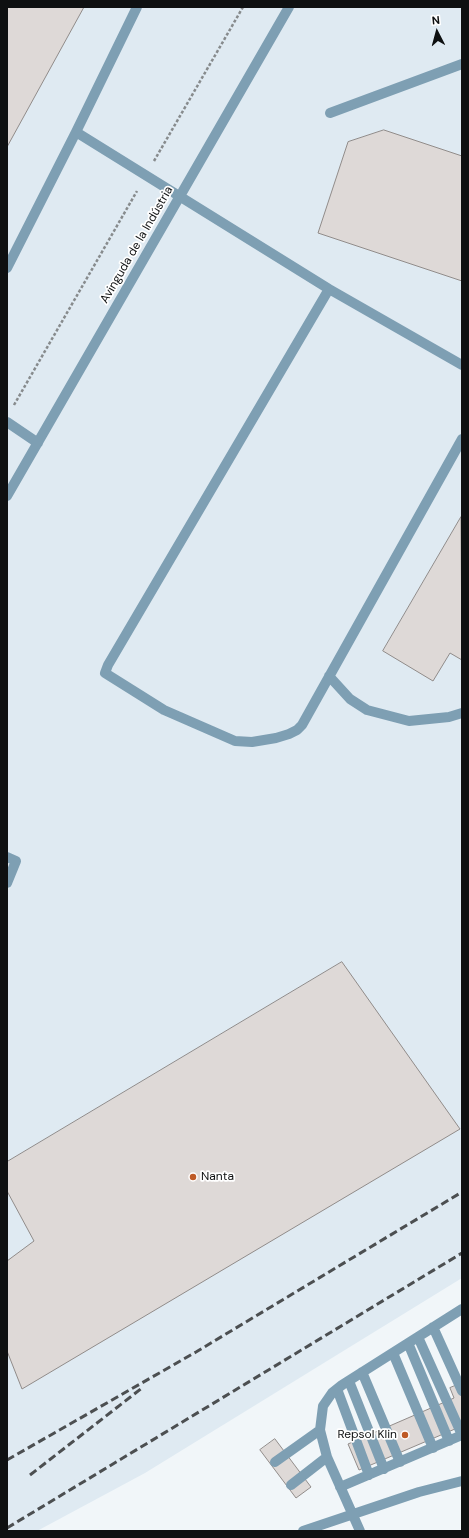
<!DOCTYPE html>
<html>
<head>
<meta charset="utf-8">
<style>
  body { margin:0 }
  #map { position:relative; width:469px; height:1538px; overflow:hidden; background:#f1f6f9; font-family:"DM Sans",sans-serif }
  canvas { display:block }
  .frame { position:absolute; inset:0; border:8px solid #0e1011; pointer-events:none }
  .north { position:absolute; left:417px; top:12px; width:40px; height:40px; -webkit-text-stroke:3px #fff; paint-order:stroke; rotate:354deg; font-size:11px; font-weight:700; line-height:16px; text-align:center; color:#0e1011 }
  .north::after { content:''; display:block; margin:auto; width:14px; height:18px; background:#0e1011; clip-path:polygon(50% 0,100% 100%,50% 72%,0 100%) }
</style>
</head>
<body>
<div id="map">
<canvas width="469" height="1538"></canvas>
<div class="frame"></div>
<div class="north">N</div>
</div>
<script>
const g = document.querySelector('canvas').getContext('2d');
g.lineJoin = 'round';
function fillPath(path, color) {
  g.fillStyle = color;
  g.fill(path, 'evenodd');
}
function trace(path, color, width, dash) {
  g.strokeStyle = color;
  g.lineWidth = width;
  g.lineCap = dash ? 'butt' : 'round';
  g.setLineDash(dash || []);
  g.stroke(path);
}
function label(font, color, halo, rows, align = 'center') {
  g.font = font + ' "DM Sans",sans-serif';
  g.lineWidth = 3.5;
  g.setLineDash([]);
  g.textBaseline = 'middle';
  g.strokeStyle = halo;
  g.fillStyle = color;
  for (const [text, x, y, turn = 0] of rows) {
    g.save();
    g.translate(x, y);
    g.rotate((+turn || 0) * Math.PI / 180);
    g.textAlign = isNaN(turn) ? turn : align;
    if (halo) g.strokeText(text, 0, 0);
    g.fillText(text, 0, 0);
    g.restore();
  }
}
const built = new Path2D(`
  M7,7H462V1278L145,1473L37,1531H7Z`);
const building = new Path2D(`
  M7,7H84L7,147Z
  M384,130L462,156V281L318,233L348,142Z
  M461,517L462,660L450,653L433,681L383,651Z
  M342,962L460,1129L22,1389L7,1351V1261L34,1241L7,1191V1162Z
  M462,1383V1426L359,1470L348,1444L454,1398L450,1388Z
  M275,1439L311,1487L296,1498L260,1450Z`);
const path = new Path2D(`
  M154,161L243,7
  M14,405L137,191`);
const minor = new Path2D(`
  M330,113L462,64
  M76,132L329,289L462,365
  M7,268L76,132L137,7
  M329,289L108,665L105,673L164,710L235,741L252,742L276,738L289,734L297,730L302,725L462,439
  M7,422L38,443
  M7,496L289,7
  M329,676L350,699L367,710L409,721L449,717L462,713
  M7,857L16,861L7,883
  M433,1327L462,1391
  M418,1337L462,1435
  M408,1343L449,1441
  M393,1353L433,1448
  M362,1372L400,1462
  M349,1381L384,1469
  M337,1389L369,1475
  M275,1462L320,1430
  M291,1485L327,1457
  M340,1487L462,1435
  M303,1531L419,1492L462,1481
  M360,1531L327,1457L320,1430L323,1406L332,1393L342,1385L462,1309`);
const rail = new Path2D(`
  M7,1460L196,1352L462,1192
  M30,1475L142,1388
  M7,1528L462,1253`);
const markers = [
  [193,1177,4,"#be5a26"],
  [405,1435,4,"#be5a26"]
];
const streetNames = [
  ["Avinguda de la Indústria",137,245,-60]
];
const poiNames = [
  ["Nanta",201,1177],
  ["Repsol Klin",397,1435,"right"]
];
fillPath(built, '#dfeaf2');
fillPath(building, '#ded9d7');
trace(building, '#918c8a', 1);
trace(path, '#878b8d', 2.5, [3, 2]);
trace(minor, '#7e9fb3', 10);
trace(rail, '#4c4f51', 3, [8, 4]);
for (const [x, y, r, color] of markers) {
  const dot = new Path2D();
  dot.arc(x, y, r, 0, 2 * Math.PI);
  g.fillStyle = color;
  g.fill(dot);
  trace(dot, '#fff', 1.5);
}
label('12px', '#0e1011', '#fff', streetNames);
label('12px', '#0e1011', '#fff', poiNames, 'left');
</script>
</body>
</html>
